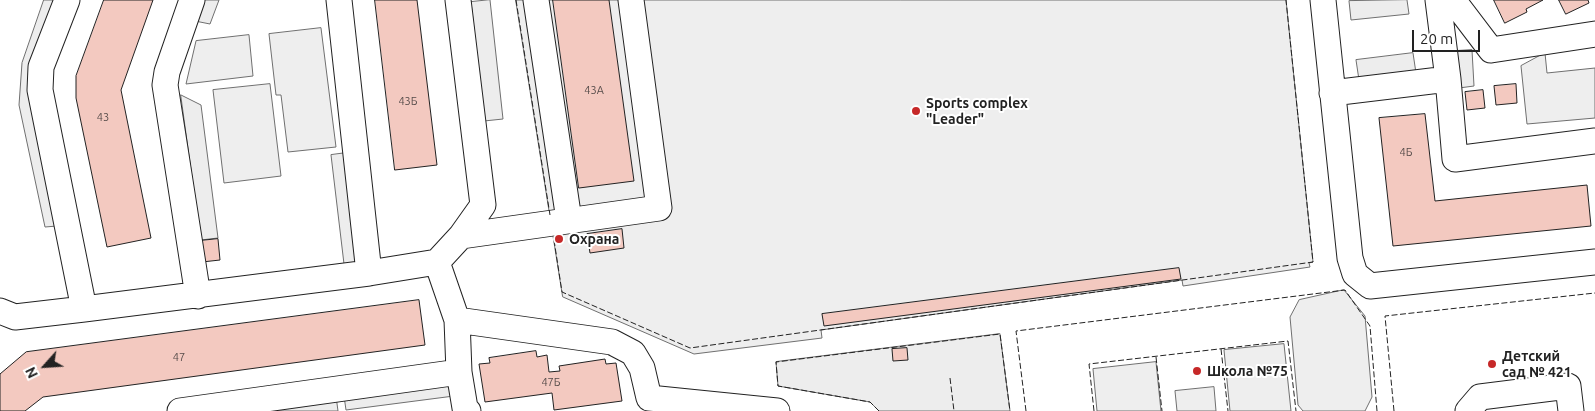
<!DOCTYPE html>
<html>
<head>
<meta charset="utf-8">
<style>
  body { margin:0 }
  #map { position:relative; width:1595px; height:411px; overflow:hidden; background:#fff; font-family:Ubuntu,sans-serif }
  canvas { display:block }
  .north { position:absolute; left:20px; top:341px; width:50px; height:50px; -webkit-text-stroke:4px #fff; paint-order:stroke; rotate:244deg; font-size:14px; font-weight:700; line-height:20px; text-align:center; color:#222 }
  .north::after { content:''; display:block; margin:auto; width:18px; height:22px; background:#222; clip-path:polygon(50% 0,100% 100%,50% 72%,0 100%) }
  .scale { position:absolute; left:1412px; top:30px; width:68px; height:22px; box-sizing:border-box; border:2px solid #222; border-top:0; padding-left:6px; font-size:15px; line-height:18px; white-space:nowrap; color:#222; -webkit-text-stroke:4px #fff; paint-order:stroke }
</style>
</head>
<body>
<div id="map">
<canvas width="1595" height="411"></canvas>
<div class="north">N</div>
<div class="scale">20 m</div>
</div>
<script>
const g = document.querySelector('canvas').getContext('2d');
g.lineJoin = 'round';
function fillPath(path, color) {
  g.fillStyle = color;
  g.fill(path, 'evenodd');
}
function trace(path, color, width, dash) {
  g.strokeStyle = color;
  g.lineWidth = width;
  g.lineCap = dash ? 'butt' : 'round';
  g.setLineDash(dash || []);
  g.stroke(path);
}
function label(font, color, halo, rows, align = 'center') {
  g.font = font + ' Ubuntu,sans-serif';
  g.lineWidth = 4;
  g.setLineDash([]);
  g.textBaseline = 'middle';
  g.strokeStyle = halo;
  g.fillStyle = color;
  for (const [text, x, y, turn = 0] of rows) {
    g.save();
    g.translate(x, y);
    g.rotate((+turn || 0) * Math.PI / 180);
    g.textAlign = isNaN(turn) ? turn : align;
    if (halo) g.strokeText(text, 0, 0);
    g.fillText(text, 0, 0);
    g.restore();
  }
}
const green = new Path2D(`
  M516,0H1286L1313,262L1309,263L1310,267L1183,286L1182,280L821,330L822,338L694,354L563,297Z
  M321,28L336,147L288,152L281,95H276L269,34Z
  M249,35L253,76L186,84L196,41Z
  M1545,53L1547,73L1595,68V118L1527,124L1521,66Z
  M270,84L281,176L224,183L213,90Z
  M1344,290L1365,316L1372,397L1365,411H1303L1298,405L1290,317L1299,300Z
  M1284,344L1291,411H1230L1224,350Z
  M1156,362L1161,411H1097L1093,369Z
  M1214,387L1216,411H1177L1175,391Z`);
const parking = new Path2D(`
  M44,0H59L34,70L57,226L45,227L19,105L22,63Z
  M202,0H219L210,24L195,21Z
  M490,0L503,119L484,121L471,2Z
  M1407,0L1409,14L1351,20L1349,1Z
  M1472,50L1474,86L1459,88L1456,51Z
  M1413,53L1416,73L1359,80L1356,60Z
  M181,95L201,105L218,238L201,240Z
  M346,153L359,262L344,264L331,155Z
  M1000,334L1010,411H879L870,402L778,386L776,362Z
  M452,382L454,396L346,410L344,396Z
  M336,396L338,411H226Z`);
const building = new Path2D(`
  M104,0H153L121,90L151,238L107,247L76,98V76Z
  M375,0H417L437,165L395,170Z
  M553,0H609L634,181L579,188Z
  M1494,0H1543L1526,9L1527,12L1505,23Z
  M1559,0H1588L1589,3L1566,14Z
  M1516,84L1517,103L1496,105L1494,86Z
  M1483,90L1485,108L1467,110L1465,92Z
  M1425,114L1435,201L1587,185L1591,226L1393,246L1379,118Z
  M622,229L624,248L590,253L587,234Z
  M563,235V240L555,242L554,237Z
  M218,239L220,260L202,262L199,241Z
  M1179,268L1181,279L824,326L822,314Z
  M419,300L425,345L43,397L25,411H0V374L26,352Z
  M907,348L908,360L893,361L892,349Z
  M536,351L537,357L547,355L549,372L560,371L559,366L605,359L606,364L616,363L622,401L554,410L552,393L485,402L479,364L490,363L489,358Z`);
const minor = new Path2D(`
  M67,0L41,67L40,90L84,309
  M192,0L167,72L165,85L198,296
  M339,0L369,273
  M536,0L569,220
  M1323,0L1350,258L1355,274L1370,286L1595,262
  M1438,0L1448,79
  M1453,0L1491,50L1595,34
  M1332,93L1448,79L1455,159L1595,141
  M461,236L659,208L631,0
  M437,262L461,236L483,205L458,0
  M0,311L15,317L84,309L369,273L437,262L457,320L612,342L633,353L642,368L649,398L777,411
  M457,320L459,372
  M180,411L459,372L465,408L468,411
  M1468,411L1480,397L1568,386L1571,411`);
const fence = new Path2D(`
  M516,0L550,215
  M554,240L562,292L690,348L1313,262L1286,0
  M1221,349L1228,411
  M1156,357L1162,411
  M950,378L954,411
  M879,411L870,402L778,386L776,362L1000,334L1010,411
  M1026,411L1016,331L1345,290L1370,326L1377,411
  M1094,411L1089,364L1288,341L1296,411
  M1394,411L1385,316L1595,293`);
const markers = [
  [916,111,5,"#c62828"],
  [559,239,5,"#c62828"],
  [1492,364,5,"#c62828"],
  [1197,371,5,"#c62828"]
];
const numberNames = [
  ["43А",594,90],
  ["43Б",408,101],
  ["43",103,117],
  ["4Б",1406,152],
  ["47",179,357],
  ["47Б",551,382]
];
const poiNames = [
  ["Sports complex",926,103],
  ["\"Leader\"",926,119],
  ["Охрана",569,239],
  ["Детский",1502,356],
  ["сад № 421",1502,372],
  ["Школа №75",1207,371]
];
fillPath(green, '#eee');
trace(green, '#6f6f6f', 1);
fillPath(parking, '#ededed');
trace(parking, '#6f6f6f', 1);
fillPath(building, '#f3c9c0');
trace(building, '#222', 1);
trace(minor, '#222', 27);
trace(minor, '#fff', 25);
trace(fence, '#222', 1, [6, 2.5]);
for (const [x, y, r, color] of markers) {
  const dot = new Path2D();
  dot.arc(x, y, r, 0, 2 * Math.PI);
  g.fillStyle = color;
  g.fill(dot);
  trace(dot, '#fff', 2);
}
label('11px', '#564c4a', null, numberNames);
label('bold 14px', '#222', '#fff', poiNames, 'left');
</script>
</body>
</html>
